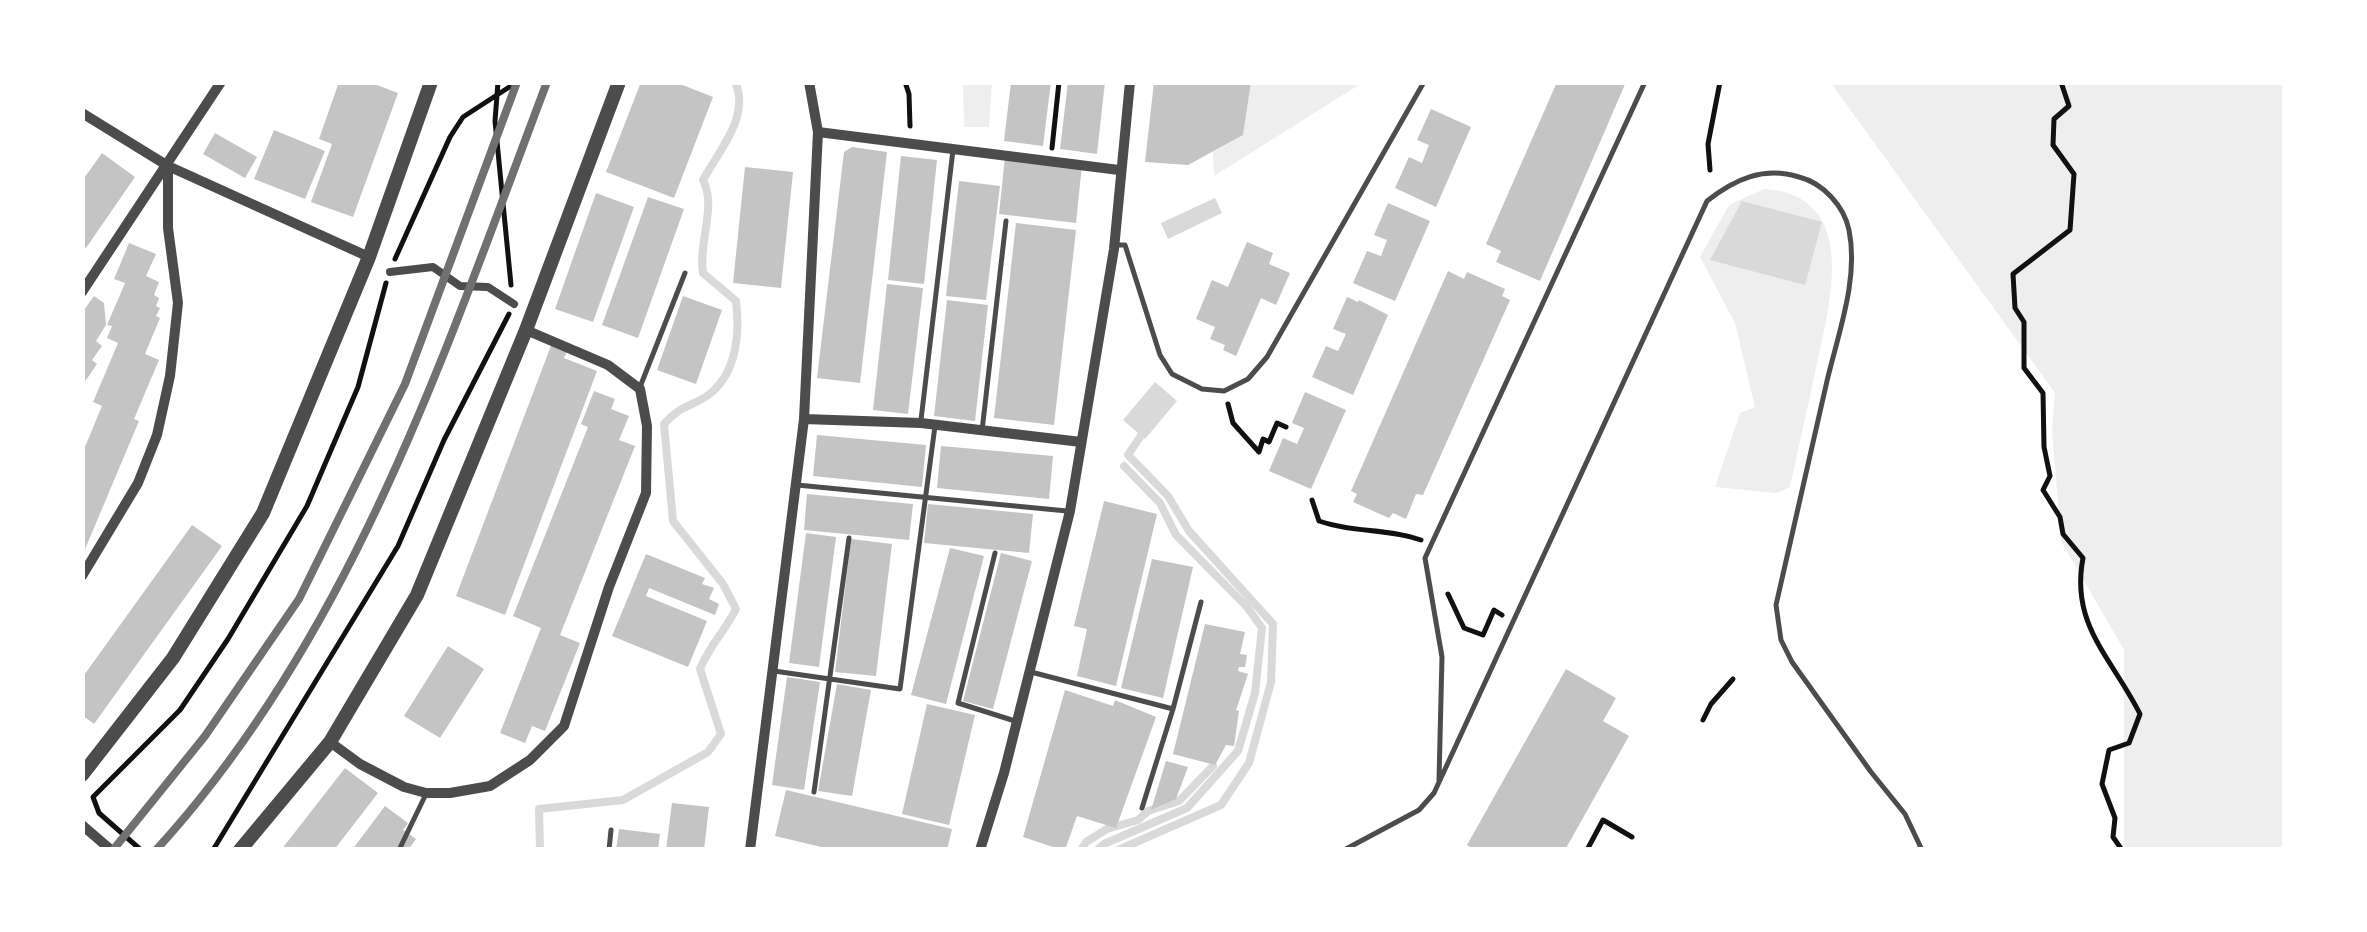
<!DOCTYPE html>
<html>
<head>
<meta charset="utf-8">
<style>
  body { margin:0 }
  #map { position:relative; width:2367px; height:932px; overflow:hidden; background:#fff; font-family:Commissioner,sans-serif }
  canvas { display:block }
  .frame { position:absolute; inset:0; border:85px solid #fff; pointer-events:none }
</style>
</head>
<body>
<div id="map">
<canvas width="2367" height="932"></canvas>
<div class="frame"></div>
</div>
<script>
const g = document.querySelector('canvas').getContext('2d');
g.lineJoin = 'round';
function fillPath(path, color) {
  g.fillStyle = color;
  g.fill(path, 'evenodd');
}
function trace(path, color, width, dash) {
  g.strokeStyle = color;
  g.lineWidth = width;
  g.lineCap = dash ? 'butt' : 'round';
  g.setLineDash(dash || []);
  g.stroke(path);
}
const green = new Path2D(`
  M963,83H992L989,127H964Z
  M1251,83H1362L1214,176L1213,152L1243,135Z
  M1831,83H2284V849H2124V650L2061,541L2052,430L2055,393Z
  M1764,189C1864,195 1828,311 1815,373C1807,411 1798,449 1790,487L1777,493L1715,487L1740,413L1755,407L1735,323L1700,257L1729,205Z`);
const water = new Path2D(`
  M1215,198L1222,213L1168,239L1161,223Z
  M1742,201L1822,222L1805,285L1710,260Z
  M1155,382L1177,401L1145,439L1123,420Z`);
const stream = new Path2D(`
  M540,850L539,809L623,800L708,752L721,734L700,669C709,646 725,631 736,609L723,584L673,521L664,424C681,404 695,406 711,393C737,371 740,332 736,301L703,273C698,242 717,207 703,180C718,152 751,116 735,82
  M1081,850L1086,842L1107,829L1138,820L1148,811L1179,801L1213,766
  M1097,850L1104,844L1187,808L1238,751L1255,693L1262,628L1247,607L1176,535L1160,503L1124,466
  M1118,850L1221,805L1249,763L1271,682L1273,624L1189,531L1168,496L1128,455L1142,434`);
const building = new Path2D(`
  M339,82H369L398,93L353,217L311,202L332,144L319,139Z
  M641,82H675L713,97L674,198L606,172Z
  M1011,82H1051L1043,146L1004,141Z
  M1068,82H1105L1097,154L1060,149Z
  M1154,82H1251L1243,135L1188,165L1145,162Z
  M1557,82H1626L1540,281L1496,262L1501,251L1486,244Z
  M1431,109L1471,127L1436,207L1395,188L1409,157L1422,163L1429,145L1417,140Z
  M274,130L325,151L305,199L254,179Z
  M215,133L257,157L245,178L203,154Z
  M852,147L887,152L860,383L817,378L844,152Z
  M102,153L135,177L86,248L82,245V181Z
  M901,156L937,160L924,284L888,280Z
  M1005,157L1082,165L1076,223L999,214Z
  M745,167L793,172L781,288L733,283Z
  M959,181L1000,186L986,300L946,296Z
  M596,193L634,207L593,322L555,309Z
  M648,197L684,209L638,338L602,325Z
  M1388,203L1430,221L1395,301L1353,283L1367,251L1381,256L1387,240L1374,235Z
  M1016,223L1076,230L1054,425L994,418Z
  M1247,242L1273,253L1269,264L1290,273L1276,305L1261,298L1236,356L1223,350L1225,345L1210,339L1215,327L1196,319L1212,280L1228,287Z
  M129,243L156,254L146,276L159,282L154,295L159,298L156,306L160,308L156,316L160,318L145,354L159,360L134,419L139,421L83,554L82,454L102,406L93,402L118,343L107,338L112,326L107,325L125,283L114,279Z
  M1448,271L1464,279L1467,272L1505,289L1502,296L1510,300L1423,495L1416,494L1406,519L1393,513L1389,518L1353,502L1357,494L1351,491Z
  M887,284L923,288L908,414L873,410Z
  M94,296L104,303L106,325L96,341L102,346L92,360L97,364L82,386V313Z
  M683,296L722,310L696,384L657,370Z
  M1347,297L1358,302L1359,300L1388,315L1353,395L1312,377L1326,346L1338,351L1346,334L1333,329Z
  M947,300L988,305L975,421L934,416Z
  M552,343L568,349L564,358L597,371L505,615L456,596Z
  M594,391L615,399L611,409L629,416L619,440L635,446L560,635L580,643L545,731L532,726L525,743L500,733L541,628L513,616L588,427L581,424Z
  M1305,392L1346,410L1311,489L1269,471L1283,438L1297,444L1304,428L1292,423Z
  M817,435L926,445L922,487L813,476Z
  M941,446L1053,456L1049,499L937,488Z
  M807,494L913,504L909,540L804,530Z
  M1104,501L1157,514L1116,686L1077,676L1087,629L1074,626Z
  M928,504L1033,514L1029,553L924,543Z
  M192,525L222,546L94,724L82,715V678Z
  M806,533L836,537L819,667L789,663Z
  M851,539L892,544L876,676L835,672Z
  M950,548L984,556L946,704L911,695Z
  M1001,553L1032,561L993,709L963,701Z
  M646,554L705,578L702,584L714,588L709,599L719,604L715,615L649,588L646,596L707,621L688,667L612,636Z
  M1152,559L1193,567L1163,698L1121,688Z
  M1205,624L1245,632L1240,654L1247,655L1245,667H1239L1238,671L1248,674L1236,710L1239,711L1234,746L1226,745L1215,765L1173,754Z
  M448,646L484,669L440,738L404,716Z
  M1566,669L1616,698L1603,721L1629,736L1565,850H1475L1467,845Z
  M787,677L820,682L804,790L772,785Z
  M837,684L871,690L852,796L818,791Z
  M1065,690L1113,706L1115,700L1156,717L1116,828L1077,816L1065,850H1062L1023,837Z
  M927,704L975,715L949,825L902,814Z
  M1166,761L1188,767L1176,799L1151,810Z
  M345,768L378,793L334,850H281Z
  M786,790L952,829L947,850H834L775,836Z
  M672,803L709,807L704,850H666Z
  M385,806L408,823L403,830L416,839L408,850H352Z
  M619,829L660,834L658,850H616Z`);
const path = new Path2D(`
  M498,82L495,121L511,285
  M905,82L909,94L910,126
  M2061,82L2069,106L2054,119L2053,145L2074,174L2070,230L2013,274L2015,308L2024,322V368L2043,393L2044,447L2050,476L2043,490L2060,517L2063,534L2083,558C2070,625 2112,658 2140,714L2129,743L2109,750L2102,784L2115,818L2113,837L2122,850
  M1052,148L1059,82
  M1710,170L1708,144L1720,82
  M395,259L450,137L463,117L517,82
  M1228,404L1233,423L1259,452L1263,439L1269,442L1277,423L1286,427
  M1312,500L1319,521C1353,533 1387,528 1421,540
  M1448,594L1464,628L1483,635L1494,610L1502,615
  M1703,720L1711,704L1733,679
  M141,850L99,813L93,797L180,710L228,639L307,506L358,387L386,283
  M213,850L398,546L444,440L509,314
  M1587,850L1603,820L1632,837`);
const service = new Path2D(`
  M1117,245H1125L1160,355L1172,374L1202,389L1224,391L1248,379L1267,357L1424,82
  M640,387L685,273
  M921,420L953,150
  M982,431L1006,221
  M797,485L1067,511
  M995,553L958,703L1015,721
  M774,671L900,689L935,426
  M1031,672L1173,709
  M1439,780L1442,657L1425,558L1645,82
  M814,792L849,538
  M1142,808L1173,709L1201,602
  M399,850L426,794
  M609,850L611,830
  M1344,850L1419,810L1434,793L1707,201C1735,179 1764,166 1799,177C1823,183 1844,206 1849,230C1859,279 1838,334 1827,381C1810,456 1793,530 1776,605L1781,640L1792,662L1871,772L1905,814L1922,850`);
const pedestrian = new Path2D(`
  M390,272L433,267L460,286L488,287L514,304`);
const minor = new Path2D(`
  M82,113L168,166L369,257
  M818,132L1119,170
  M82,292L221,82
  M804,419L921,423L1081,442
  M82,576L138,483L157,435L170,376L178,303L168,228V166
  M330,742L360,764L404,787L426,793H450L490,786L530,760L564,726L609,587L646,493L647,426L640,389L608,365L526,330
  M82,825L111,850
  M750,850L804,419L818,132L809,82
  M980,850L1004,773L1070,511L1114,249L1130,82`);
const tertiary = new Path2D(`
  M82,775L173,658L263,513L369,257L431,82
  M240,850L330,742L417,595L526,330L619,82`);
const rail = new Path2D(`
  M113,850L205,736L299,599L405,384L517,82
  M156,850C353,635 446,349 547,82`);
fillPath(green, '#eee');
fillPath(water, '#d9d9d9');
trace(stream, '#d9d9d9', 8);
fillPath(building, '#c4c4c4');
trace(path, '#111', 5);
trace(service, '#4c4c4c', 5);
trace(pedestrian, '#4c4c4c', 8);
trace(minor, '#4c4c4c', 10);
trace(tertiary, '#4c4c4c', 14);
trace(rail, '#707070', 8);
</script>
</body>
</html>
